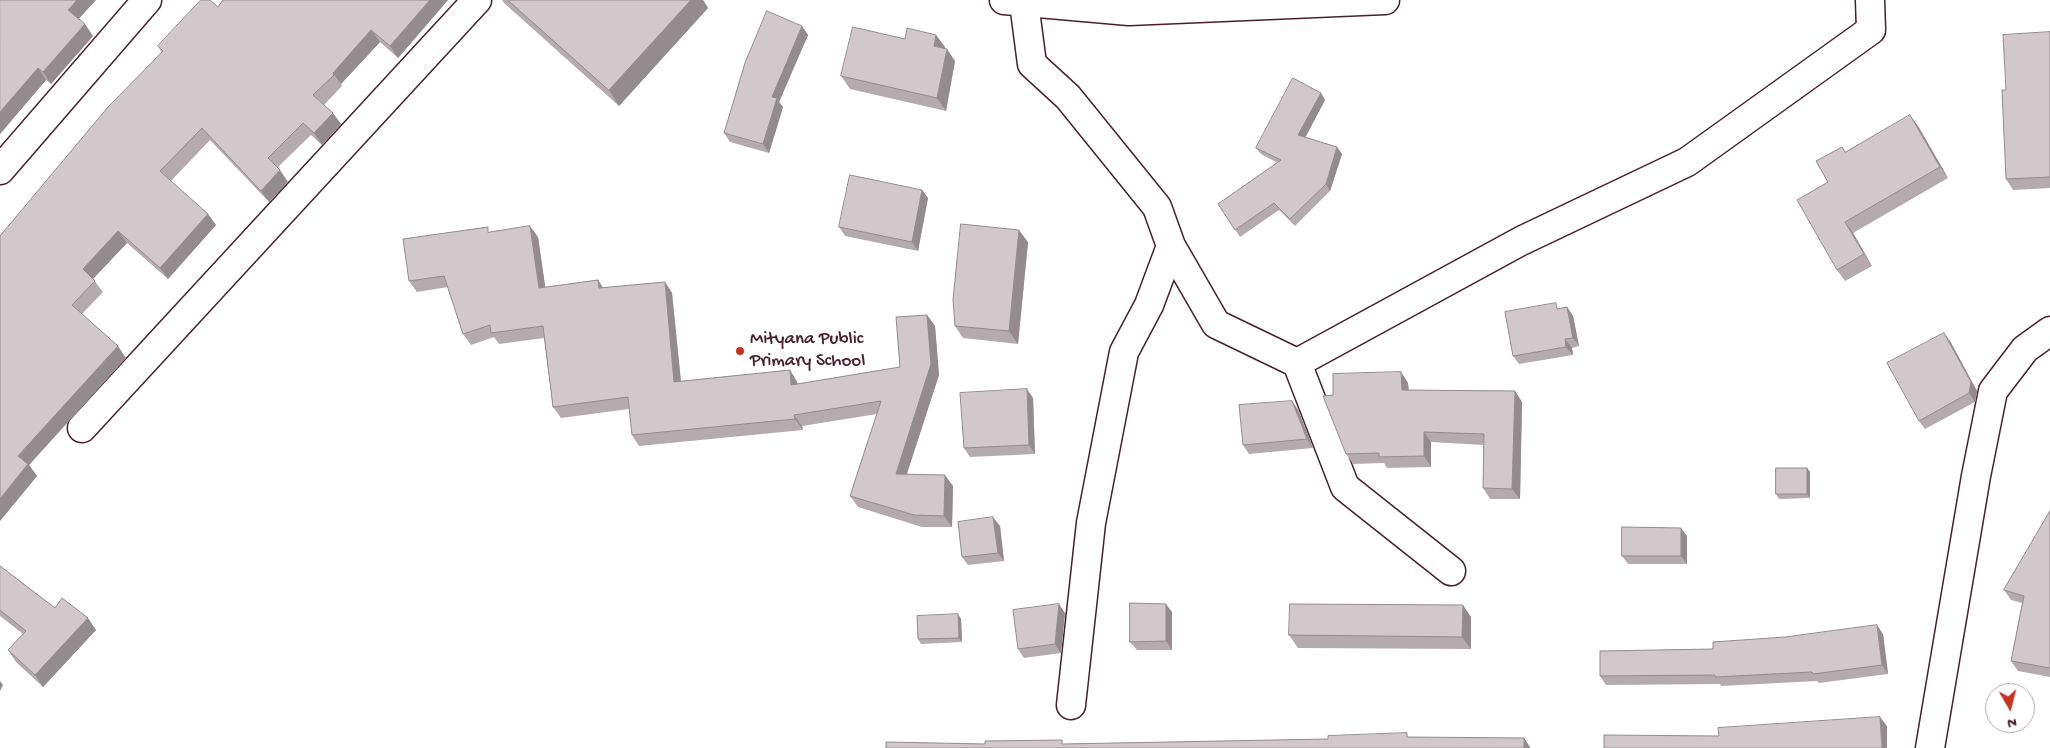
<!DOCTYPE html>
<html>
<head>
<meta charset="utf-8">
<style>
  body { margin:0 }
  #map { position:relative; width:2050px; height:748px; overflow:hidden; background:#fff; font-family:"Gochi Hand",sans-serif }
  canvas { display:block }
  .north { position:absolute; left:1985px; top:683px; width:50px; height:50px; box-sizing:border-box; background:#fff; border:1px solid #b7a5aa; border-radius:50%; rotate:172deg; font-size:14px; font-weight:700; line-height:20px; text-align:center; color:#4a1f2b }
  .north::after { content:''; display:block; margin:auto; width:18px; height:22px; background:#c8321e; clip-path:polygon(50% 0,100% 100%,50% 72%,0 100%) }
</style>
</head>
<body>
<div id="map">
<canvas width="2050" height="748"></canvas>
<div class="north">N</div>
</div>
<script>
const g = document.querySelector('canvas').getContext('2d');
g.lineJoin = 'round';
function trace(path, color, width, dash) {
  g.strokeStyle = color;
  g.lineWidth = width;
  g.lineCap = dash ? 'butt' : 'round';
  g.setLineDash(dash || []);
  g.stroke(path);
}
function fillPath(path, color) {
  g.fillStyle = color;
  g.fill(path, 'evenodd');
}
function label(font, color, halo, rows, align = 'center') {
  g.font = font + ' "Gochi Hand",sans-serif';
  g.lineWidth = 4;
  g.setLineDash([]);
  g.textBaseline = 'middle';
  g.strokeStyle = halo;
  g.fillStyle = color;
  for (const [text, x, y, turn = 0] of rows) {
    g.save();
    g.translate(x, y);
    g.rotate((+turn || 0) * Math.PI / 180);
    g.textAlign = isNaN(turn) ? turn : align;
    if (halo) g.strokeText(text, 0, 0);
    g.fillText(text, 0, 0);
    g.restore();
  }
}
const street = new Path2D(`
  M1004,0L1129,11L1385,0
  M1024,3L1032,64L1068,97L1157,207L1171,246L1149,305L1124,352L1091,523L1071,705
  M1171,246L1216,324L1297,363L1345,487L1451,571
  M1297,363L1521,241L1687,162L1871,30L1870,0
  M82,428L477,0
  M1930,748L1976,476L1993,391L2025,349L2050,331`);
const secondary = new Path2D(`
  M0,170L147,0`);
const wall = new Path2D(`
  M0,0L79,19L93,36L51,84L46,80L0,134Z
  M448,0L398,58L380,42L341,84L342,86L324,105L341,124L322,145L311,135L277,168L288,182L269,202L210,140L171,181L216,225L168,279L127,243L93,279L103,292L82,314L126,358L29,465L37,476L0,521V236L162,53L158,46L218,7Z
  M502,0H703L708,8L619,106L504,3Z
  M802,26L808,35L779,102L783,107L769,153L730,142L724,133Z
  M2050,32V188L2013,190L2006,179V90Z
  M936,35L945,47V48L955,61L946,111L850,89L841,76L905,39Z
  M1321,93L1325,100L1305,137L1337,147L1342,154L1330,191L1295,226L1279,210L1240,237L1218,204L1278,163L1261,154L1256,148Z
  M1918,126L1948,178L1853,233L1872,266L1845,281L1837,270L1842,147L1845,152Z
  M922,190L928,198L918,251L845,236L839,227Z
  M491,232L538,237L545,287L598,280L603,288L665,282L672,293L681,381L790,370L797,382L798,384L900,367L927,315L935,326L939,375L907,474L953,486L952,527H922L858,507L850,496L877,414L802,426L803,430L639,446L632,435L629,409L561,418L553,407L544,338L499,344L494,337L471,345L463,334L448,287L417,292L409,281Z
  M1028,242L1018,344L963,338L955,326Z
  M1567,307L1573,316L1579,346L1572,348L1573,355L1519,364L1513,356L1560,309Z
  M1950,341L1977,391L1975,402L1925,429L1919,421Z
  M1401,372L1408,383L1409,390L1515,391L1522,402L1520,499H1490L1483,488L1484,445L1431,442V467L1387,468L1384,463L1353,464L1346,454L1333,395Z
  M1033,398L1035,454L970,457L964,448Z
  M1292,401L1298,410L1313,448L1249,454L1243,445Z
  M1807,468L1810,472V498L1779,499L1776,494Z
  M2050,511V677L2018,671L2011,661L2022,603L2011,600L2004,590Z
  M1000,526L1004,561L968,565L962,557Z
  M1687,536V564H1628L1622,556Z
  M0,566L55,608L96,630L43,687L16,662L8,650L23,634L0,616Z
  M1172,612V650H1137L1130,642Z
  M1065,613L1061,653L1024,658L1018,649Z
  M958,614L961,619L962,642L921,644L918,639Z
  M1471,617V649L1298,648L1289,635Z
  M1883,634L1888,674L1819,683L1817,681L1721,686L1720,684L1606,685L1600,676L1713,649Z`);
const shadedWall = new Path2D(`
  M77,0H96L76,22L68,10Z
  M430,0H448L398,58L390,46Z
  M691,0H703L708,8L619,106L609,90Z
  M85,24L93,36L51,84L43,72Z
  M802,26L808,35L779,102L783,107L769,153L763,144L772,97Z
  M371,30L380,42L341,84L333,73Z
  M936,35L945,47L942,58L934,46Z
  M947,49L955,61L946,111L937,98Z
  M38,68L46,80L0,134V112Z
  M1321,93L1325,100L1303,142L1298,135Z
  M333,113L341,124L322,145L314,133Z
  M1910,115L1918,126L1948,178L1940,167Z
  M1337,147L1342,154L1330,191L1326,184Z
  M280,170L288,182L269,202L261,191Z
  M922,190L928,198L918,251L912,242Z
  M208,214L216,225L168,279L160,268Z
  M1845,222L1853,233L1872,266L1864,254Z
  M530,226L538,237L547,299L539,288Z
  M1019,230L1028,242L1018,344L1009,331Z
  M118,231L127,243L91,281L83,269Z
  M598,280L605,291L599,288Z
  M665,282L672,293L682,393L674,382Z
  M1567,307L1573,316L1579,346L1573,338Z
  M927,315L935,326L939,375L903,485L896,474Z
  M1944,333L1950,341L1977,391L1975,402L1969,393Z
  M1565,339L1572,348L1573,355L1566,347Z
  M118,346L126,358L29,465L37,476L0,521V499L18,456Z
  M790,370L797,382L799,396L791,385Z
  M1401,372L1408,383L1409,401L1402,390Z
  M1027,389L1033,398L1035,454L1029,445Z
  M1515,391L1522,402L1520,499L1512,489Z
  M1292,401L1298,410L1313,448L1307,439Z
  M794,415L802,426L803,430L795,419Z
  M1424,432L1431,442V467L1424,456Z
  M1807,468L1810,472V498L1807,494Z
  M945,475L953,486L952,527L944,516Z
  M993,517L1000,526L1004,561L998,553Z
  M1681,528L1687,536V564L1681,556Z
  M1059,604L1065,613L1061,653L1055,644Z
  M1166,604L1172,612V650L1166,641Z
  M1463,605L1471,617V649L1462,637Z
  M958,614L961,619L962,642L959,638Z
  M88,618L96,630L43,687L35,675Z
  M1877,625L1883,634L1888,674L1882,665Z
  M0,681L3,685L0,691Z
  M1880,717L1887,726V748H1882Z
  M1524,738L1530,747V748H1524Z`);
const building = new Path2D(`
  M0,0H77L68,10L85,24L43,72L38,68L0,112Z
  M201,0H210L218,7L223,0H430L390,46L371,30L333,73L334,75L313,95L333,113L314,133L303,123L268,158L280,170L261,191L202,128L160,171L208,214L160,268L118,231L83,269L95,281L72,305L118,346L18,456L28,464L0,499V236L108,107L163,51L158,46Z
  M508,0H691L609,90Z
  M767,11L802,26L772,97L777,98L763,144L724,133L745,63Z
  M853,27L905,39L907,28L936,35L934,46L947,49L937,98L841,76Z
  M2050,32V177L2006,179L2002,90H2006L2003,35Z
  M1293,78L1321,93L1298,135L1337,147L1326,184L1290,219L1274,203L1235,230L1218,204L1281,160L1256,148Z
  M1910,115L1940,167L1845,222L1864,254L1837,270L1797,200L1828,182L1816,161L1842,147L1845,152Z
  M850,175L922,190L912,242L839,227Z
  M961,224L1019,230L1009,331L955,326L953,300Z
  M530,226L539,288L598,280L599,288L665,282L674,382L790,370L791,385L900,367L896,317L927,315L931,364L896,474L945,475L944,516L914,515L850,496L881,401L794,415L795,419L632,435L628,397L553,407L543,326L491,333L490,325L463,334L444,276L409,281L403,239L488,227V232Z
  M1556,303L1557,309L1567,307L1573,338L1565,339L1566,347L1513,356L1505,312Z
  M1944,333L1971,382L1969,393L1919,421L1887,363Z
  M1401,372L1402,390L1515,391L1512,489L1483,488L1484,434L1424,432V456L1379,457V453L1346,454L1323,396L1333,395V374Z
  M1027,389L1029,445L964,448L960,393Z
  M1292,401L1307,439L1243,445L1239,405Z
  M1776,468H1807V494H1776Z
  M2050,511V668L2011,661L2024,596L2004,590Z
  M993,517L998,553L962,557L958,522Z
  M1622,527L1681,528V556H1622Z
  M0,566L55,608L62,598L88,618L35,675L8,650L26,631L0,610Z
  M1130,603L1166,604V641L1130,642Z
  M1059,604L1055,644L1018,649L1013,610Z
  M1290,604L1463,605L1462,637L1289,635Z
  M958,614L959,638L918,639L917,616Z
  M1877,625L1882,665L1813,674L1812,672L1715,677V675L1600,676V651L1713,649V642L1785,637Z
  M1880,717L1882,748H1604V735L1719,736L1718,728Z
  M1407,733V737L1524,738V748H886V742L985,744V741L1062,740V744L1328,739V736Z`);
const markers = [
  [740,351,5,"#c8321e"]
];
const poiNames = [
  ["Mityana Public",750,340],
  ["Primary School",750,362]
];
trace(street, '#4a1f2b', 31);
trace(secondary, '#4a1f2b', 31);
trace(street, '#fff', 28);
trace(secondary, '#fff', 28);
fillPath(wall, '#b5abaf');
fillPath(shadedWall, '#938b8e');
fillPath(building, '#d2c7cb');
trace(building, '#938b8e', 1);
for (const [x, y, r, color] of markers) {
  const dot = new Path2D();
  dot.arc(x, y, r, 0, 2 * Math.PI);
  g.fillStyle = color;
  g.fill(dot);
  trace(dot, '#fff', 2);
}
label('19px', '#4a1f2b', '#fff', poiNames, 'left');
</script>
</body>
</html>
